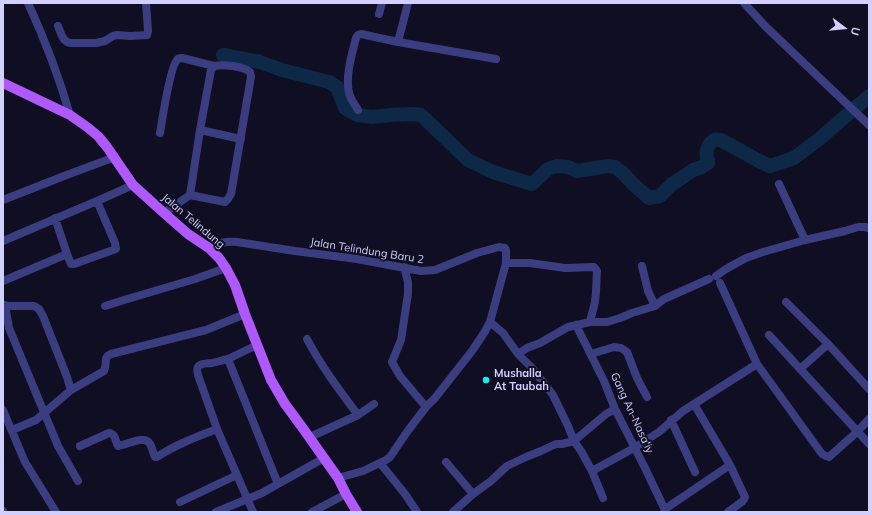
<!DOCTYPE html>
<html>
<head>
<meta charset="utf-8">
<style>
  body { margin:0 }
  #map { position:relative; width:872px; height:515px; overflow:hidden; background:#100e22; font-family:Mulish,sans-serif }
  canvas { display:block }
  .frame { position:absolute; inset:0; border:4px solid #d1d0fe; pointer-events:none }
  .north { position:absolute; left:824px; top:8px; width:40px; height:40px; -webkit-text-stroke:3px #100e22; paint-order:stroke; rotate:106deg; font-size:11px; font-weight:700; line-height:16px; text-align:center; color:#d1d0fe }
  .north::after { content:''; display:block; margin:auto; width:14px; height:18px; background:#d1d0fe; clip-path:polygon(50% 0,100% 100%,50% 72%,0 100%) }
</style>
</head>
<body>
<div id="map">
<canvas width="872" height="515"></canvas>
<div class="frame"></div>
<div class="north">U</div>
</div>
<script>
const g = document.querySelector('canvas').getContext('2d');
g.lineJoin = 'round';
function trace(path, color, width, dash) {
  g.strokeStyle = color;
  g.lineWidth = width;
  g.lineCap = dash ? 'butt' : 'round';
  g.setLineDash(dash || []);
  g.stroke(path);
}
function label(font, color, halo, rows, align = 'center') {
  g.font = font + ' Mulish,sans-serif';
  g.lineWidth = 4;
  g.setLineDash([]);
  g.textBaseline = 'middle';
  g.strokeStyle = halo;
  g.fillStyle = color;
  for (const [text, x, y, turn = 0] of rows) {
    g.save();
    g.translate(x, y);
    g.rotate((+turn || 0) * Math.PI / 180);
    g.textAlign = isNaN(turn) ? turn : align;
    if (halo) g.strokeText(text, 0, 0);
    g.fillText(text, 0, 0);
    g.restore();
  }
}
const river = new Path2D(`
  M223,55L260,62L282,70L329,82L337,87L345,108L357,115L372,117L390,115L413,114L421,115L468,160L493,172L532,184L548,169L556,166L568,167L577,171L608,166L615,167L623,173L634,185L649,198L660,196L672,184L680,179L693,170L702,167L708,163V160C705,154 707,144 714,140C716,139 718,140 721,140L761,162L770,166L794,158L818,140L869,96`);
const minor = new Path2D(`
  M28,3C45,40 59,77 70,115
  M744,3L765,26L869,125
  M379,14L382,3
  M58,26C61,33 62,41 70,43H96L105,41L113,36L117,35L130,36L147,35L148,31L146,3
  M398,42L496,59
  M358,110C355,105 352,101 350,96C344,80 352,54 356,38L358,35L361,34L398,42L408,3
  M200,130L241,139
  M160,133C162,121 170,67 177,60C178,58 180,58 182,58L214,66
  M779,184L805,240
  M3,200L64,176L115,157
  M164,213L190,195L200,130L211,70L214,66C223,64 243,66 250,72L251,77L231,194L228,199L225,202L190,195
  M3,241L97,201L133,185
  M209,248C220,243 225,241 237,242L295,251L357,259L421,271L435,270L477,253L499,247L505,248L506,250V263L490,322L484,333L472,351L435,398L426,407L407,432L390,457L386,460L363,471L338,478
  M67,254L71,264H74L116,249L115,243L97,201
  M506,263H530L565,268L594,267L597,271C596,282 597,295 594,306C593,311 591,316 590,322
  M642,266L648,291L655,306
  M404,267L408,282V294L401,340L392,362L400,376L426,407
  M716,276L726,269L735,264L746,258L763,252L805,240L845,231L858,227H865L869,228
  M3,281L67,254L55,218
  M720,283L757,364L822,454L826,456L829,457L857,432L869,419
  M786,302L828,344L869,389
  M5,305L9,328L58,446L78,481
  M3,306H34L39,309L43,316L67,377L71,390L36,420L12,430
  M105,306L124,300L195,279L226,268
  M490,322L503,333L518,354L532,368L553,395L568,426L574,441L581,451L592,471L634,448L659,432L683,411L757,364
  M576,325L604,381L615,409L645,468L666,512
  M769,335L869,444
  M307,339C321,366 340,391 358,415
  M518,354L527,348L540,343L568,327L590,322H607L620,318L632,313L655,306L664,299L709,279
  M591,354L614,347L621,348L627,352L637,378L647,397
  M228,359L257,345
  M800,369L828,344
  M71,390L104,371C108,363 102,358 111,354L206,330L245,314
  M694,404L730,465
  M3,410L25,462L56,512
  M671,420L695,472
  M310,437L358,415L374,404
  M80,446L109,433C116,434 115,441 118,446C127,445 144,434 150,444C152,447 153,453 155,457H157C175,445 196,437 217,429
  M446,462L473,494
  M380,463L405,494L417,512
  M592,471L603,498
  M180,502L237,475
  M665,509L730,465L745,497L743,501L728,512
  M3,511V512
  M216,512L262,493L324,458
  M253,512L217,429L198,375C195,363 202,364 212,363C217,362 223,360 228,359L278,484
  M312,512L346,494
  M453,512L473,494L491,481L507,466L526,457L541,451L556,444H562L574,441L606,414L615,409`);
const major = new Path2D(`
  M3,83L70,115L87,127L98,136L107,147L133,185L164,213L188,234L209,248L219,258L226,268L235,285L245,314L271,380L285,404L302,427L338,478L346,494L357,512`);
const markers = [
  [486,380,4,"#04f6f6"]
];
const streetNames = [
  ["Jalan Telindung",193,221,40],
  ["Jalan Telindung Baru 2",367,251,9],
  ["Gang An-Nasa'iy",632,413,65]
];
const poiNames = [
  ["Mushalla",494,374],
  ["At Taubah",494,387]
];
trace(river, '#0d2947', 14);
trace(minor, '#3a3e81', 8);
trace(major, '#af59fc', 10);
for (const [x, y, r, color] of markers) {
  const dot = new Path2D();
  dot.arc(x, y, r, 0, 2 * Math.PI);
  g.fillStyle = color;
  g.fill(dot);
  trace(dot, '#100e22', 1.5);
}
label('11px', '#d1d0fe', '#100e22', streetNames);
label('bold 11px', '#d1d0fe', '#100e22', poiNames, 'left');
</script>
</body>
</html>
